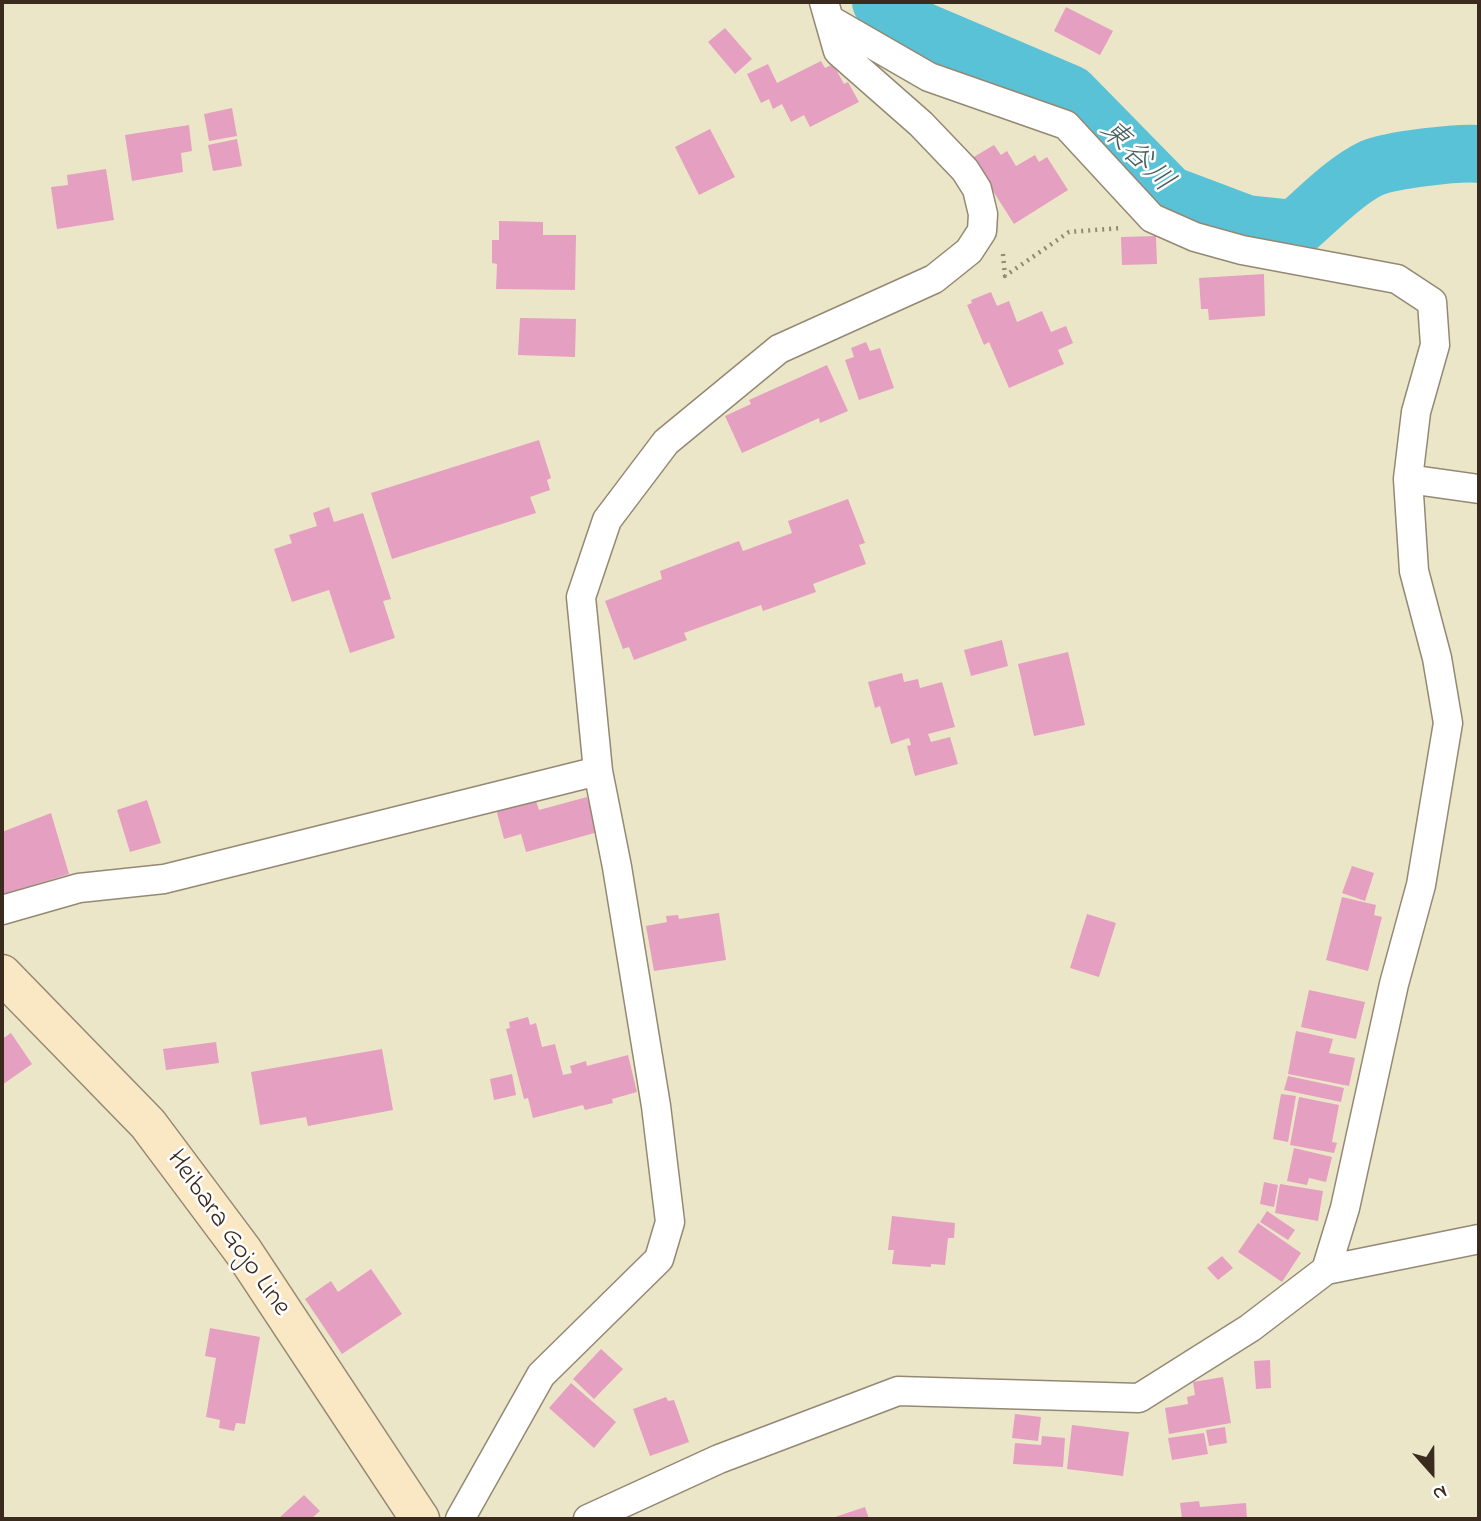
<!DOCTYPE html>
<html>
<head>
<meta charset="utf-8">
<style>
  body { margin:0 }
  #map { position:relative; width:1481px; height:1521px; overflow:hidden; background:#ece6c9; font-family:"Indie Flower",sans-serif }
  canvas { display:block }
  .frame { position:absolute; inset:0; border:4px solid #3b2a1e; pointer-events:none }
  .north { position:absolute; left:1397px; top:1437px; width:70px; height:70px; -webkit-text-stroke:5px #fff; paint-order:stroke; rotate:159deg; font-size:19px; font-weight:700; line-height:28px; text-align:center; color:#3b2a1e }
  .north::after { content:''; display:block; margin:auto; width:24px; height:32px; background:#3b2a1e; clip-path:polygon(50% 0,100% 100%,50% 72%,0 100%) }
</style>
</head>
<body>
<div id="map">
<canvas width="1481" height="1521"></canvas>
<div class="frame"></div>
<div class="north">N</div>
</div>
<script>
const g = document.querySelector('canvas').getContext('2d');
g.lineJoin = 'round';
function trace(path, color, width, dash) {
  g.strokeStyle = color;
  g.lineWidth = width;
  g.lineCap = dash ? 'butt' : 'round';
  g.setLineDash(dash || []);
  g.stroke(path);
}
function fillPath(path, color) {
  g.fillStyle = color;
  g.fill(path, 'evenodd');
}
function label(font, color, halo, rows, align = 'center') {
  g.font = font + ' "Indie Flower","Klee One",sans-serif';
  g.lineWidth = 5;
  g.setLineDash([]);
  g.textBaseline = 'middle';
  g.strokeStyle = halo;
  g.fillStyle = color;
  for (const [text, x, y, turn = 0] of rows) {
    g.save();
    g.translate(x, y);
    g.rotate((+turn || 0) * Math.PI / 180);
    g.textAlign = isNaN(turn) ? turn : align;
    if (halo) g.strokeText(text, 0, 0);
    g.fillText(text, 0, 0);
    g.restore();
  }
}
const river = new Path2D(`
  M881,2L901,22L1070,94L1169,195L1246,224L1295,229C1317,210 1346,180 1372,168C1391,160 1458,152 1479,154`);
const building = new Path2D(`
  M1066,7L1113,31L1100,55L1054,31Z
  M725,28L752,59L735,74L708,42Z
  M821,61L825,68L833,64L844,84L848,82L859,102L810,127L804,115L791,122L782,104L773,109L769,99L761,103L747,74L768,64L777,83Z
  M232,108L237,136L209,141L204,114Z
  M189,125L192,151L181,153L183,172L132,181L125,135Z
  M710,129L735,177L699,195L675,147Z
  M237,139L242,166L213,171L208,145Z
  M994,145L1001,155L1007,151L1016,166L1035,155L1039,162L1047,157L1068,190L1014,224L972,158Z
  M106,169L114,220L57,229L51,187L68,185L67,175Z
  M499,221L543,222V235H576L575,290L496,289L497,264L492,263V240H499Z
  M1156,236L1157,264L1122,265L1121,237Z
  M1264,274L1265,316L1209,320L1208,309H1201L1199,278Z
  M991,292L997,306L1009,301L1017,322L1042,311L1051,332L1066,326L1073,343L1058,350L1064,364L1009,388L989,342L984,345L967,305L972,303L971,300Z
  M520,318L576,319L575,357L518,355Z
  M866,342L870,351L880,348L894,388L859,400L845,360L854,357L851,348Z
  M827,365L848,411L820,423L819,418L742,453L725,416L751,404L749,400Z
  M539,440L551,478L547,480L550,490L530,497L536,513L392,559L371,493Z
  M848,499L865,543L859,545L866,564L813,584L816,592L763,611L761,605L684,633L687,640L634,660L629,647L623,649L605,601L662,579L660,571L739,541L743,551L792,533L788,521Z
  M329,507L334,522L363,513L391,599L383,601L395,638L350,653L329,590L292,602L274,549L292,543L289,535L317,526L313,513Z
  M1002,640L1008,666L971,676L964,650Z
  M1068,652L1085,725L1034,736L1018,664Z
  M902,673L904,682L918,679L920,688L942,682L955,727L928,734L931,742L950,737L958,764L915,776L907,746L911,745L909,738L891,744L880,706L875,708L868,682Z
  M587,797L598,832L526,852L521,834L504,839L496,809L535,798L539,810Z
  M147,800L161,843L130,852L117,810Z
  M51,813L69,874L2,895V832Z
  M1352,866L1374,873L1365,901L1342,893Z
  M1342,897L1376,905L1374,915L1382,917L1368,971L1326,960Z
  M719,913L726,960L654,971L646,926L667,922L666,916L678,915L679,919Z
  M1087,914L1116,923L1099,977L1070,968Z
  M1309,990L1365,1002L1356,1039L1301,1027Z
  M528,1017L530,1025L536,1023L542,1047L555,1044L563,1075L572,1073L570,1066L586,1061L587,1066L628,1055L637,1092L612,1099L613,1103L585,1110L583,1105L533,1118L528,1098L524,1099L506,1029L510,1028L509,1022Z
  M1296,1031L1333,1039L1329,1053L1355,1058L1349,1086L1288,1074Z
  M11,1033L32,1064L2,1085V1039Z
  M216,1042L219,1063L166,1070L163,1049Z
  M382,1049L393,1110L308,1126L306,1117L260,1125L251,1072Z
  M512,1074L516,1095L494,1100L490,1079Z
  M1288,1076L1344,1088L1341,1102L1284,1090Z
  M1281,1094L1296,1096L1288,1142L1273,1139Z
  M1299,1097L1339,1105L1332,1142L1337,1143L1334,1153L1290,1145Z
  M1294,1148L1332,1157L1326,1182L1309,1178L1307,1185L1287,1181Z
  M1264,1182L1278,1185L1274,1207L1260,1204Z
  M1280,1184L1323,1191L1318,1221L1275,1213Z
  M1267,1211L1295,1230L1288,1240L1260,1222Z
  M892,1216L955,1223L954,1238H948L945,1265L931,1264V1267L892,1264L894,1250H888Z
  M1258,1223L1301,1253L1282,1282L1238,1252Z
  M1222,1256L1233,1268L1218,1280L1207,1268Z
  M371,1269L402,1314L342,1354L305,1299L331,1281L338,1292Z
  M210,1328L260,1337L245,1424L236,1423L234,1431L219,1428L220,1420L206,1417L216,1358L205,1356Z
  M601,1349L623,1369L594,1399L573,1379Z
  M1270,1360L1271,1388L1256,1389L1254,1361Z
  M1223,1377L1231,1423L1169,1434L1165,1408L1188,1404L1187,1397L1195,1395L1193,1382Z
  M571,1383L616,1422L594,1448L549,1408Z
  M666,1397L668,1401L674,1400L689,1442L650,1456L633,1409Z
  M1015,1414L1041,1417L1038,1441L1012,1438Z
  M1072,1425L1129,1432L1123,1476L1067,1469Z
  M1225,1427L1227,1443L1209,1446L1206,1430Z
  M1204,1433L1208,1454L1172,1460L1168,1438Z
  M1042,1436L1065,1438L1063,1467L1013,1464L1015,1443L1041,1445Z
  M304,1495L320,1511L311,1519H278Z
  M1199,1501L1200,1507L1246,1503L1247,1519H1182L1180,1503Z
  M865,1507L869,1519H829Z`);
const path = new Path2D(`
  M1003,254L1005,276L1069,232L1121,228`);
const minor = new Path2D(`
  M830,20L929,77L1066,125L1152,218L1195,237L1242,250L1397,279L1432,302L1435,345L1416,412L1408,479L1414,571L1437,658L1448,723L1421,885L1394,984L1345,1208L1326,1270
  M1408,479L1479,489
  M2,910L79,888L164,879L598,771
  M460,1519L541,1375L659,1259L670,1222L656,1106L617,867L598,771L581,597L607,520L666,442L779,349L934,279L969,251L982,231L983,214L977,189L965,170L921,124L838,51L824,2
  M588,1519L719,1459L898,1391L1139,1398L1250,1328L1326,1270L1479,1239`);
const secondary = new Path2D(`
  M2,974L148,1124L243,1251L420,1519`);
const streetNames = [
  ["Heibara Gojo Line",227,1234,55]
];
const waterNames = [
  ["東谷川",1135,158,44]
];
trace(river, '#5ac2d6', 58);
fillPath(building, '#e59fc0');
trace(minor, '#948874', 31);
trace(secondary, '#948874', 41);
trace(path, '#948874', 4.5, [2, 5]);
trace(minor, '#fff', 28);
trace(secondary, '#fae7c3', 38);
label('28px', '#3b2a1e', '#fff', streetNames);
label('italic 30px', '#465f5e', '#fff', waterNames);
</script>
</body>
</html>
